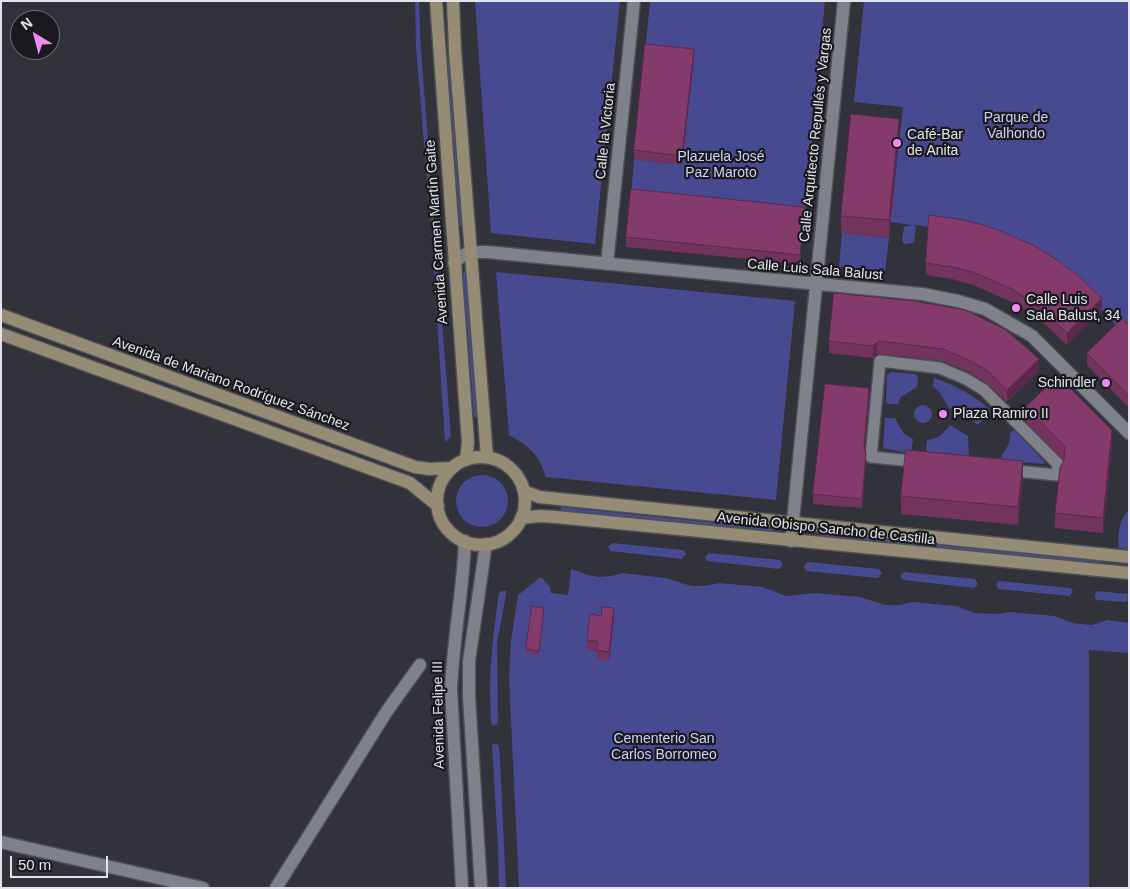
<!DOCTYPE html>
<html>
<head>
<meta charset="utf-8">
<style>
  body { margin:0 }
  #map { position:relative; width:1130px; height:889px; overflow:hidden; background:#31323a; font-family:Helvetica,sans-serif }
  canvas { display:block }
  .frame { position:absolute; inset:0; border:2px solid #e4e5ea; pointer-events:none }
  .north { position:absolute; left:10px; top:10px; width:50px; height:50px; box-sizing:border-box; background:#1a1a1e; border:1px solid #6b6b70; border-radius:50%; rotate:323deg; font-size:14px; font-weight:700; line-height:20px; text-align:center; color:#e4e5ea }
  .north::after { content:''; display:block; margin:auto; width:18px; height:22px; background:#f28af3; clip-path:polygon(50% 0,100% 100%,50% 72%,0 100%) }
  .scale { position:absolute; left:10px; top:856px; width:98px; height:22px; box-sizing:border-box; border:2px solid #e4e5ea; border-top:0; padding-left:6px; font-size:15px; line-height:18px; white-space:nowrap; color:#e4e5ea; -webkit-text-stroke:4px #1a1a1e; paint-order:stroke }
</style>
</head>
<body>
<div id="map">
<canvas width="1130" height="889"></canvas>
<div class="frame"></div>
<div class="north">N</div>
<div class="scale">50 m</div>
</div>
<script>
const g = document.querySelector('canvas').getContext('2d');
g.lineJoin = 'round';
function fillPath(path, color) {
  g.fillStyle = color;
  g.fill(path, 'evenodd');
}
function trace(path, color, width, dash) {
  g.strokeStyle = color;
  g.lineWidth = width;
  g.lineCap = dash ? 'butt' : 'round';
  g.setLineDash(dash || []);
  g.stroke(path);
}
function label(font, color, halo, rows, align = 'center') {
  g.font = font + ' Helvetica,sans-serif';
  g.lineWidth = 4.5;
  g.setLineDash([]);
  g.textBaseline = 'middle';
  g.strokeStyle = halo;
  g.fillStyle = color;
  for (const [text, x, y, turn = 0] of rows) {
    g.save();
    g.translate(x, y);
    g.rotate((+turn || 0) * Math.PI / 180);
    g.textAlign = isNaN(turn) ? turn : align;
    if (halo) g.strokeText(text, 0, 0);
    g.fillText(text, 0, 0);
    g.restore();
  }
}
const green = new Path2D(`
  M415,1H419L421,51L451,436L445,442L431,226L416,47Z
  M475,1H620L595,244L491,233Z
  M650,1H825L805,216L631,198L634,159L682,165L645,54Z
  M864,1H1129V338L1091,300L929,227L914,225L916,228L914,243L904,244L902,241L904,227L912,225L890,222L903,107L854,102Z
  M446,55H450L463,226H460Z
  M842,233L889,238L885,271L839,267Z
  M467,271L478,417H474L463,272Z
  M496,272L795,301L776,500L546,477C537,452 531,448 509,435Z
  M892,372L916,374L918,378L917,387L901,397L898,404H888L886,402L887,375Z
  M934,378C955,385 974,395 990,410V412L978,425L969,418L949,408L940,393L933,386Z
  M914 414a9 9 0 1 1 18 0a9 9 0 1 1-18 0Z
  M885,418H895L904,434L913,439L911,452L908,453L883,448Z
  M950,425L968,436L969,456L928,452L926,450L927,440C938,439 944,433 950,425Z
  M1012,431H1015L1045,462L1044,464L1005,461L1001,459C1003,449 1011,447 1010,434Z
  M456 501a26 26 0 1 1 52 0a26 26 0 1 1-52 0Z
  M561,507L774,529L775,532L560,511Z
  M1129,510V549L1118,548C1119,534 1118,520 1129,510Z
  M821,532L1101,561V564L821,536Z
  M612,543L683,550L686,554L682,559L611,551L608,547Z
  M709,553L780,560L783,565L779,569L707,561L705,557Z
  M808,562L879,569L882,573L878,578L806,571L804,566Z
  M571,569L588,575L599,577L612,576L622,573L666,578L691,586H703L720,583L763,587L786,596L814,593L860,597L885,605H899L913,602L956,606L975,613L997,614L1010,612L1054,616L1073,623L1081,624L1092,625L1108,620L1129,623V653L1089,650V888H519L509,678L511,641L518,595L541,577L550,587L551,593L568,595Z
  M904,572L975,579L978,584L974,588L903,580L900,576Z
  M999,581L1070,588L1073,591L1070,596L998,589L996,584Z
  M502,591H506V595L497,643L498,722L496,725L492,726C490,716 491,705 490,695C490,660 494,627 499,593Z
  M1097,591L1128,594L1127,602L1097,600L1095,598V593Z
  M496,743L499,746L500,759L506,888H499L498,848L492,745Z`);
const pedestrian = new Path2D(`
  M880,361L940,368L966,379L984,390L1058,464L1057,475L871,457Z`);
const minor = new Path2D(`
  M454,263C466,251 471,252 487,252L922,294L958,301L985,309L1032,336L1129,433
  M607,264L634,1
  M791,541L844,1
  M1,842L203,888
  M276,888L387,711L420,665
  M462,888L451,690C453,640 463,591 465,541
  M481,888L469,697V661L486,544`);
const secondary = new Path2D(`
  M436,1L468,442L466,460
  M453,1L455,51L487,457
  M1,315L415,467L429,469L452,468
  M1,334L410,483L438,506
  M437 501a44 44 0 1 1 88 0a44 44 0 1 1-88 0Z
  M524,491L539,497L1129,557
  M521,518L540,516L556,517L1129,573`);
const wall = new Path2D(`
  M694,58L682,165L634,159V150Z
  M899,137L889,238L841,233V216Z
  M929,215L1102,310L1067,345L1037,317L1012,302L973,285L952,279L926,275V263Z
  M805,216L800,264L626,247V237Z
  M834,293L1039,371L1007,402L988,384L969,372L943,361L881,354H877L873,358L829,353V341Z
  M1129,326V408L1087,365V353Z
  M869,398L864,449L866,463L862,508L813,504V494Z
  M1026,407L1112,445L1103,533L1055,528V513L1064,461L1026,422Z
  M1023,479L1018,525L901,514V496Z
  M544,611L539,654L526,652V649Z
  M614,617L609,661L597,660V651L587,650V640Z`);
const shadedWall = new Path2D(`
  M694,49V58L682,165V156Z
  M899,119V137L889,238V220Z
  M805,207V216L800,264V255Z
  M1102,298V310L1067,345V333Z
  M877,342V354L873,358V346Z
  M1039,359V371L1007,402V390Z
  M869,388V398L864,456V447Z
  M1112,430V445L1103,533V518Z
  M866,454V463L862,508V499Z
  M1023,461V479L1018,525V507Z
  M614,608V617L609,661V652Z`);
const building = new Path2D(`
  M645,44L694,49L682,156L634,150Z
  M851,114L899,119L889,220L841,216Z
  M631,189L805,207L800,255L626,237Z
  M929,215L958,219L984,225L1003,232L1035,246L1060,262L1080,277L1102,298L1067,333L1037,305L1012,289L973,272L952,267L926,263Z
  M834,293L914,301L965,310L1006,330L1039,359L1007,390L988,371L969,360L943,349L881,341L877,342L873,346L829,341Z
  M1122,319L1129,326V396L1087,353Z
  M1058,376L1112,430L1103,518L1055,513L1060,467L1064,461L1065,447L1026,407Z
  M825,384L869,388L864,447L866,454L862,499L813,494Z
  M906,450L1023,461L1018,507L901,496Z
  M532,606L544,608L539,651L526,649Z
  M602,607L614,608L609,652L597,650L598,641L587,640L590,614L601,616Z`);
const markers = [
  [897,143,5,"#f28af3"],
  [1016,308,5,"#f28af3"],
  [1106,383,5,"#f28af3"],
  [943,414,5,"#f28af3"]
];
const parkNames = [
  ["Parque de",1016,118],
  ["Valhondo",1016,134],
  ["Plazuela José",721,157],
  ["Paz Maroto",721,173],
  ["Cementerio San",664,739],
  ["Carlos Borromeo",664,755]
];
const streetNames = [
  ["Calle la Victoria",606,131,-84],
  ["Calle Arquitecto Repullés y Vargas",816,135,-84],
  ["Avenida Carmen Martín Gaite",437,232,-94],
  ["Calle Luis Sala Balust",815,270,5],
  ["Avenida de Mariano Rodríguez Sánchez",231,384,20],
  ["Avenida Obispo Sancho de Castilla",826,529,6],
  ["Avenida Felipe III",439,715,-91]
];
const poiNames = [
  ["Café-Bar",907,135],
  ["de Anita",907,151],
  ["Calle Luis",1026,300],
  ["Sala Balust, 34",1026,316],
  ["Schindler",1096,383,"right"],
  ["Plaza Ramiro II",953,414]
];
fillPath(green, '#474a91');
trace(pedestrian, '#4e4f55', 14);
trace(minor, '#4e4f55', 15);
trace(secondary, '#4e4f55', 15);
trace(pedestrian, '#80828b', 11);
trace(minor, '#80828b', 12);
trace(secondary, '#958c75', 12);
fillPath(wall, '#72335c');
fillPath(shadedWall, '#5c294b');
fillPath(building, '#843b6b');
trace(building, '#5c294b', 1);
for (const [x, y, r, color] of markers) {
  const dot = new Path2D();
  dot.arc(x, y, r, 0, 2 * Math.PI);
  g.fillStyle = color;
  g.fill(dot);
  trace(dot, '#1a1a1e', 2);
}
label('14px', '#ccd2fc', '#1a1a1e', parkNames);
label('14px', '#e4e5ea', '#1a1a1e', streetNames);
label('14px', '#e4e5ea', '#1a1a1e', poiNames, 'left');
</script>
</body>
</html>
